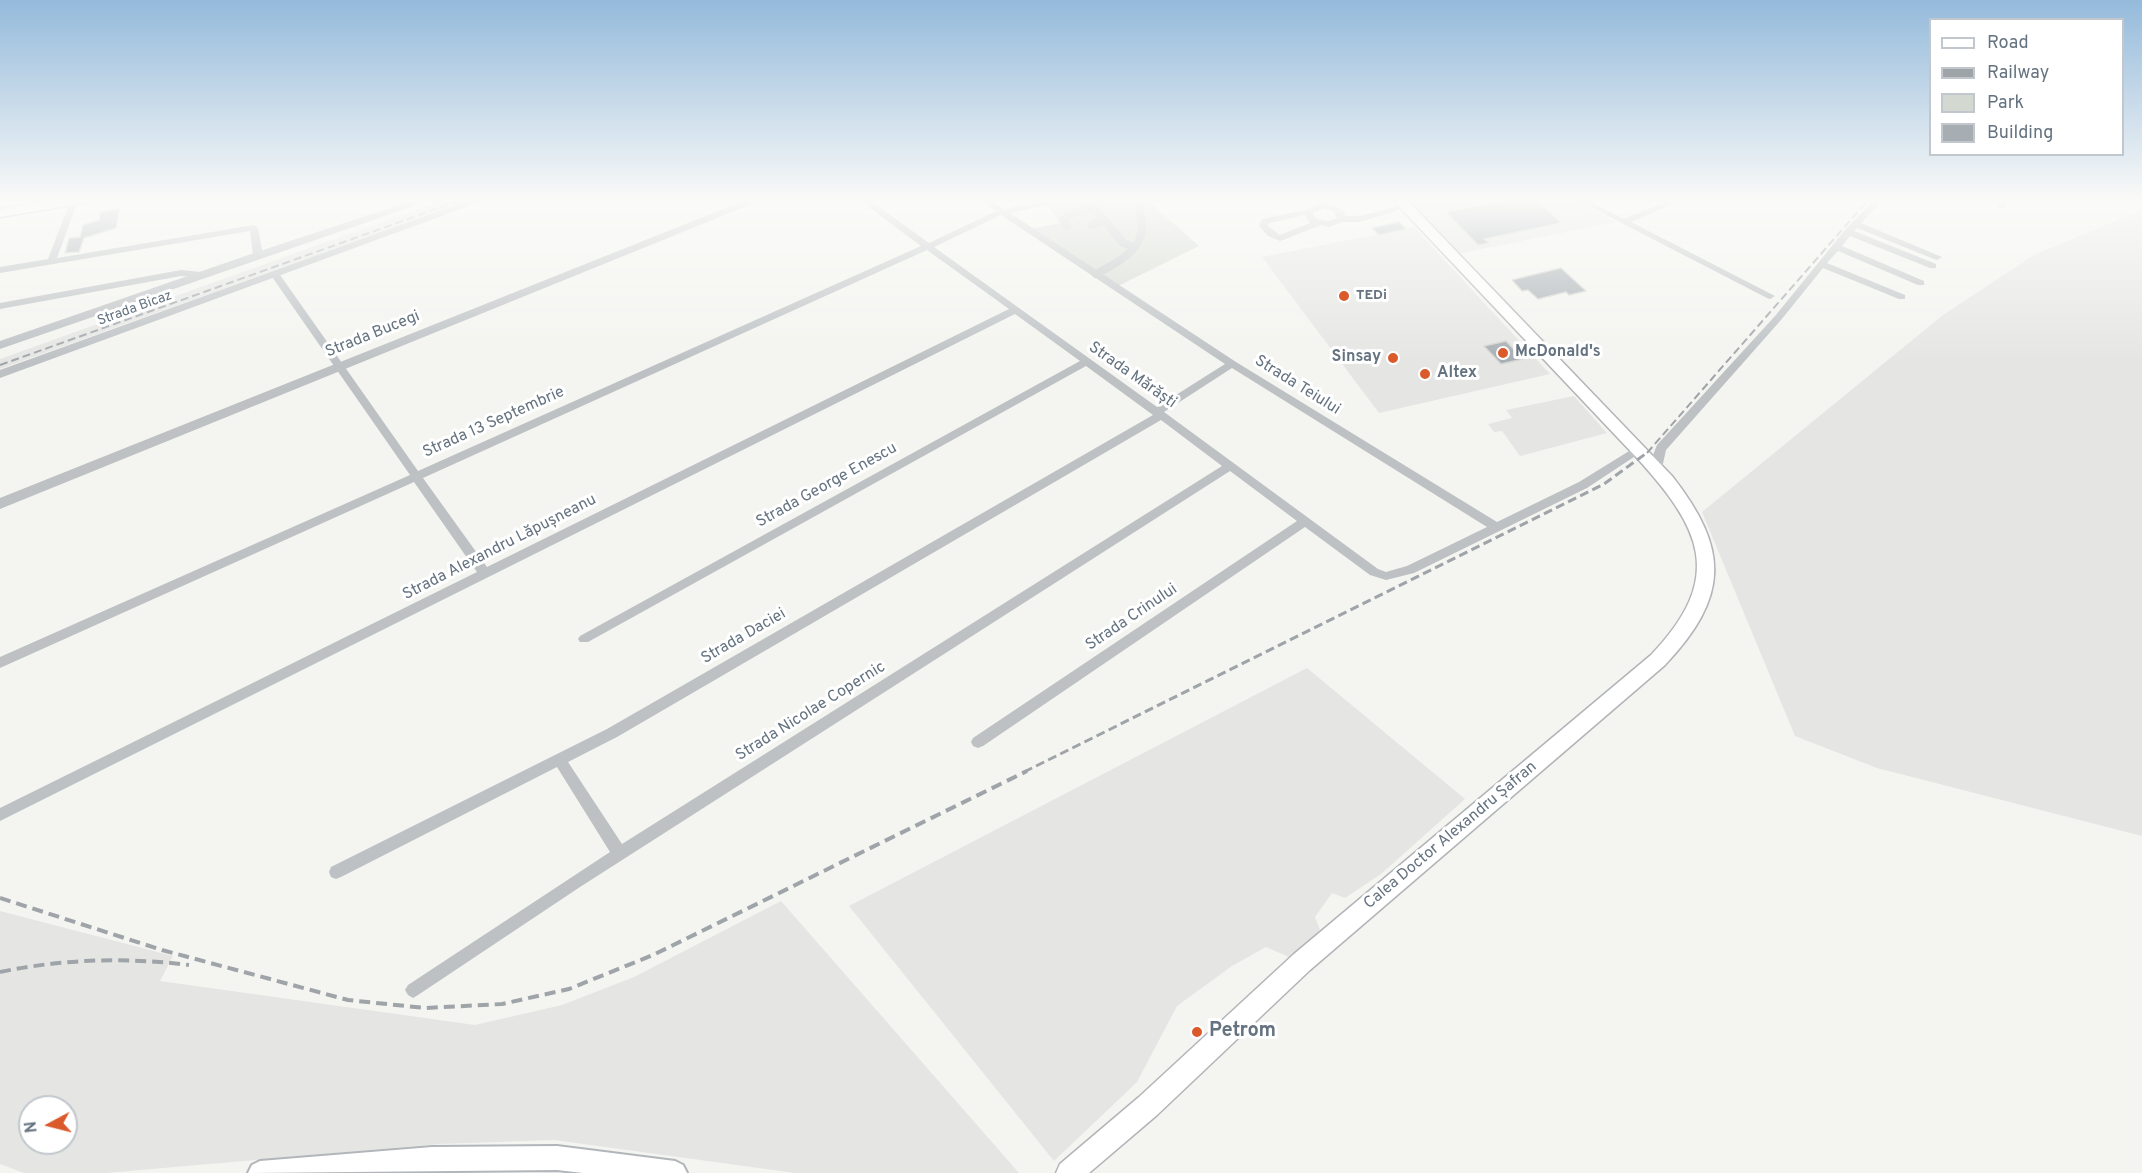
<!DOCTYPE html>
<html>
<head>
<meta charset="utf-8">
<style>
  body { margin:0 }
  #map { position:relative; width:2142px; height:1173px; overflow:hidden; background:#f4f4f0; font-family:Overpass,sans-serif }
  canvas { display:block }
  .legend { position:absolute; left:1929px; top:18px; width:195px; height:138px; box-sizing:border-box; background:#fff; border:2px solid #c1c7cc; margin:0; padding:8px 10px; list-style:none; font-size:18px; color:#657380 }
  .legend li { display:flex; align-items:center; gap:12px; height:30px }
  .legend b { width:30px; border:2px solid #c1c7cc }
  .north { position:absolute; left:18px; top:1095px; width:60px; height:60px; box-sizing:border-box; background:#fff; border:2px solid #c1c7cc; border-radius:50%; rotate:263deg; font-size:16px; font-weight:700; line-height:24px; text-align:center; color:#657380 }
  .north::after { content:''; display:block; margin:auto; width:21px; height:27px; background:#da5a2b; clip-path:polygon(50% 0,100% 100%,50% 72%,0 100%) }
</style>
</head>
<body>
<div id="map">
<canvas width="2142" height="1173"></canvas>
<ul class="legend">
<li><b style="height:8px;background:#fff"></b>Road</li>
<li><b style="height:8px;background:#9fa4a9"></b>Railway</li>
<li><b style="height:16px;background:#d3d9d0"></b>Park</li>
<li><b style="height:16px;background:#a7aeb3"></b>Building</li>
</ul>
<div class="north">N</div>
</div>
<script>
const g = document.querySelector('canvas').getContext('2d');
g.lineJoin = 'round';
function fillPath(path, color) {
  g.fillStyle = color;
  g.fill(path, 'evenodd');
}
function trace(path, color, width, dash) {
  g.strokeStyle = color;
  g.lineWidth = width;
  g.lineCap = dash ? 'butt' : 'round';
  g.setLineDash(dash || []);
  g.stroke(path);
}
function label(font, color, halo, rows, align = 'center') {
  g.font = font + ' Overpass,sans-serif';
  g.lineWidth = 6;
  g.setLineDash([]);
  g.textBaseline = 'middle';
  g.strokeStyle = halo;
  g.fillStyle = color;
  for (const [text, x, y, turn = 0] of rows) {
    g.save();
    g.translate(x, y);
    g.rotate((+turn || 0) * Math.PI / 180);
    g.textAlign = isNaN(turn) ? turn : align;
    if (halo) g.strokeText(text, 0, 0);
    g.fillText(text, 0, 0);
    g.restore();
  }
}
const built = new Path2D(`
  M446,199H473L0,369V359Z
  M1405,199H1572L1616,222L1457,254Z
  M2142,210V836L1877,768L1795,736L1702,512L1943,315L2034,255Z
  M1414,227L1550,374L1379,413L1262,257Z
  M1574,396L1607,433L1520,456L1502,431L1494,432L1488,424L1512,418L1506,410Z
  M1307,668L1465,799L1381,874L1345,898L1332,893L1315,917L1320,930L1291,958L1266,947L1232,966L1177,1006L1137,1082L1054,1161L849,906Z
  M781,901L1019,1173H795L554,1140L440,1144L106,1173H24L0,1164V911L173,956L160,981L475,1025L562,1005L634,977ZM30,1107H66V1143H30Z`);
const green = new Path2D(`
  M1089,199H1146L1199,246L1118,286L1031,229L1059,223L1049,206Z`);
const building = new Path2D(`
  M1511,199H1536L1561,223L1484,239L1489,243L1478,245L1446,212Z
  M120,208L116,228L84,238L79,252L65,253L69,238L80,237L83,225L99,220L100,212Z
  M1399,222L1406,229L1379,235L1372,228Z
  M1561,268L1586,291L1569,295L1566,292L1538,299L1528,290L1522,291L1512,280Z
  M1506,341L1523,359L1501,364L1484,346Z`);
const pedestrian = new Path2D(`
  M1087,199L1123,243L1135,247
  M1091,225L1105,221
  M1067,226L1064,219L1070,214L1094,207
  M1096,274C1131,255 1154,242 1136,199`);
const minor = new Path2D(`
  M71,199L78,201L57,258L254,225L258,228L263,255L258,258L253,255L250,231L0,273V267L48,259Z
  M858,199H868L929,243L996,211L979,199H989L1004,209L1056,199H1076L1010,213L1236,362L1497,522L1579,482L1634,448L1638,447L1643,451L1587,488L1414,573L1386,580L1370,575L1305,527L983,746L978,748L973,746L971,742L973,738L1297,521L1230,471L580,887L418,995L413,998L408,995L405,990L408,985L610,852L557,767L341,877L336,879L331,877L329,872L331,867L607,729L1153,415L1086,366L588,642H580L578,639L580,636L1080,361L1015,314L0,821V808L477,572L414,482L0,668V657L410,475L270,274L272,272H278L418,471L921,246ZM1001,215L1225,364L1157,407L934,247ZM927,250L1009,309L487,567L423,478ZM1232,368L1487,527L1407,566L1386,572L1378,569L1164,412ZM1161,420L1222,466L622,844L568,762L617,737Z
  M1189,199H1197V200L1193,203Z
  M1575,199H1586L1624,219L1672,199H1684L1631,222L1775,296L1770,299L1767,298Z
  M1875,199H1884L1861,223L1942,257L1937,260L1934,259L1857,228L1854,231L1936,264V268H1930L1850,236L1842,246L1924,281V285H1918L1838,251L1827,263L1905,295V299H1899L1823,268L1781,320L1666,450L1662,468L1654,472L1650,471L1649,468L1653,464V455L1657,445L1775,316L1845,230Z
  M1996,199H2005L2008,203L2004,208H1998L1997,206L1999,203Z
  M1320,203L1332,204L1344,211L1345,216H1360L1405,204L1409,207L1360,222H1342L1329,227L1321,225L1280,241L1268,236L1259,226L1262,219L1305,210ZM1325,208L1334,212L1337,218L1328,221L1316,219L1313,213ZM1305,215L1310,223L1280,235L1268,226L1269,223Z
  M181,270L201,272L206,275L201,278L181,276L0,309V303Z`);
const tertiary = new Path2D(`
  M417,199H434L0,349V341L254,253Z
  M472,199H488L0,378V370Z
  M748,199H764L0,509V498Z`);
const secondary = new Path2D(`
  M557,1146L675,1161L683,1165L687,1173H583L557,1170L248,1173L252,1165L260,1161L432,1147Z`);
const primary = new Path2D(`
  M59,199H91L85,203L0,217V209Z
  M1392,199H1406L1672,476C1730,550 1729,597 1665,665L1310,970L1157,1115L1089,1173H1056L1060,1164L1139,1097L1294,954L1651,655C1726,577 1701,528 1636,457Z`);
const railFar2 = new Path2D(`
  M0,365L464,199
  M1647,453L1869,199`);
const railFar1 = new Path2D(`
  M1024,772L1604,484L1648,452`);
const rail = new Path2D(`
  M0,898L162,950L348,1000L425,1008L502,1004L569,989L653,955L1027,771
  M0,972C63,959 125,957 189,965`);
const markers = [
  [1344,296,6,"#da5a2b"],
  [1503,353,6,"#da5a2b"],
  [1393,358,6,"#da5a2b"],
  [1425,374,6,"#da5a2b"],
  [1197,1032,6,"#da5a2b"]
];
const farPoinames = [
  ["TEDi",1356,296]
];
const farStreetnames = [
  ["Strada Bicaz",135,309,-20]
];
const streetNames = [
  ["Strada Bucegi",373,335,-22],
  ["Strada Mărăști",1132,376,35],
  ["Strada Teiului",1297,386,32],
  ["Strada 13 Septembrie",494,423,-24],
  ["Strada George Enescu",827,486,-29],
  ["Strada Alexandru Lăpușneanu",500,548,-27],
  ["Strada Crinului",1132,618,-34],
  ["Strada Daciei",744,637,-30],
  ["Strada Nicolae Copernic",811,712,-32],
  ["Calea Doctor Alexandru Șafran",1451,836,-40]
];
const poiNames = [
  ["McDonald's",1515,353],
  ["Sinsay",1381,358,"right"],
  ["Altex",1437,374]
];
const nearPoinames = [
  ["Petrom",1209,1032]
];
fillPath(built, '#e5e6e4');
fillPath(green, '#d3d9d0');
fillPath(building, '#a7aeb3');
trace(building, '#d5d5d3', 1.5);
trace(secondary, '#b2b6ba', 4);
trace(primary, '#b1b5b8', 3);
trace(pedestrian, '#bdc1c4', 8);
fillPath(minor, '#bdc1c4');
fillPath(tertiary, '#bdc1c4');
fillPath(secondary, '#fff');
fillPath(primary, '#fff');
trace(railFar2, '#9fa4a9', 2, [8, 4]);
trace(railFar1, '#9fa4a9', 3, [9, 4.5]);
trace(rail, '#9fa4a9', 4, [11, 6]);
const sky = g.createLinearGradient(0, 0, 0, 364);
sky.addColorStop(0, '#94badb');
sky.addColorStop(0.55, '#fafaf8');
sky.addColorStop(1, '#fafaf800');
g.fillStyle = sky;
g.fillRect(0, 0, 2142, 364);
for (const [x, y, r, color] of markers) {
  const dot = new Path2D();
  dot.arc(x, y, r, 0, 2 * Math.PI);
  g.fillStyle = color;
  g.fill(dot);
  trace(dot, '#fff', 2);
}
label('bold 14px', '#657380', '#fff', farPoinames, 'left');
label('14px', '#657380', '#fff', farStreetnames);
label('16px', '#657380', '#fff', streetNames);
label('bold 16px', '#657380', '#fff', poiNames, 'left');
label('bold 20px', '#657380', '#fff', nearPoinames, 'left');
</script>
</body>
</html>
